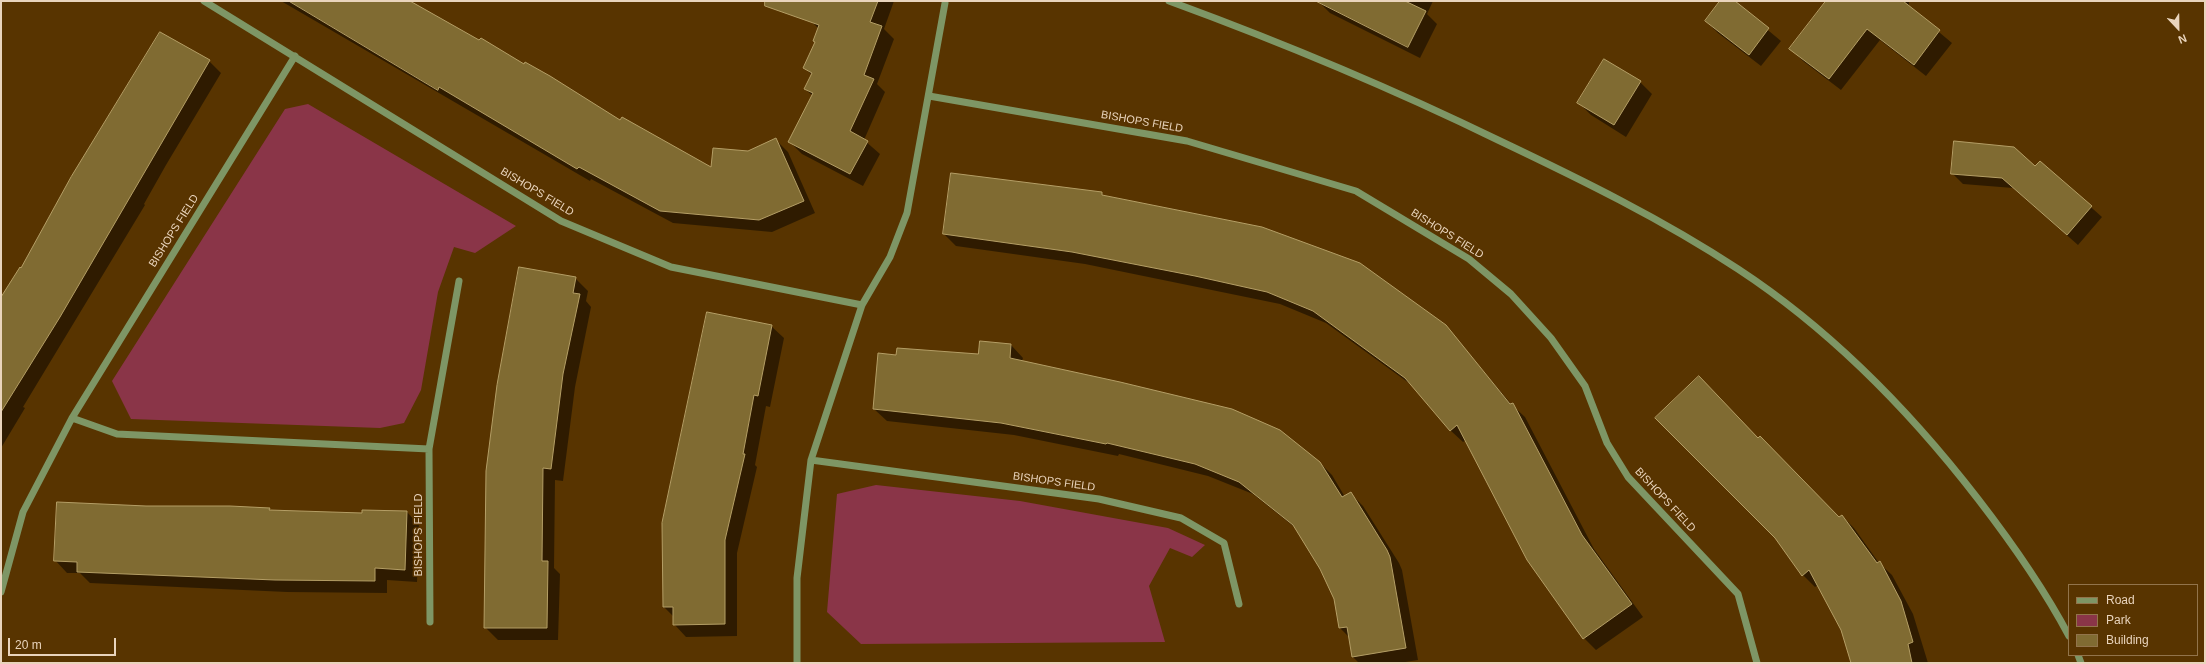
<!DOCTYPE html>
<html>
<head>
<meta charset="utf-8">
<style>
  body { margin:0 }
  #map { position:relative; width:2206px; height:664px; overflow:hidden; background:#583400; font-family:Helvetica,sans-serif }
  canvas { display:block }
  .frame { position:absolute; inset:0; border:2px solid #e9d4bc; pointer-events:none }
  .legend { position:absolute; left:2068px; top:584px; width:130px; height:72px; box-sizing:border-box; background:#583400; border:1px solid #92744b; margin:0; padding:5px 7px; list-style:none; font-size:12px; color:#e9d4bc }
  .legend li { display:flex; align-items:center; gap:8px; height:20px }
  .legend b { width:20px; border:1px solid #92744b }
  .north { position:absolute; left:2158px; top:8px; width:40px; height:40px; -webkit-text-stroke:3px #583400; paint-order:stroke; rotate:158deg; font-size:11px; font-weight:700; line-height:16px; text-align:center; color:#e9d4bc }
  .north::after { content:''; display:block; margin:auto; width:14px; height:18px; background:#e9d4bc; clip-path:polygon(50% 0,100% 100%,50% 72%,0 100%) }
  .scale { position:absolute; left:8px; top:638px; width:108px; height:18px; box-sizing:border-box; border:2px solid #e9d4bc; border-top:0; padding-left:5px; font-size:12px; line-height:14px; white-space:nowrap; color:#e9d4bc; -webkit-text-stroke:3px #583400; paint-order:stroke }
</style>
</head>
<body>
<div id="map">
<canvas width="2206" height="664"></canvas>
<div class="frame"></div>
<ul class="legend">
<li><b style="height:5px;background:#7e9665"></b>Road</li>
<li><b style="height:11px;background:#8a3548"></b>Park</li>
<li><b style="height:11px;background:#806b32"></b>Building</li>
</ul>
<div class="north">N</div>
<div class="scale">20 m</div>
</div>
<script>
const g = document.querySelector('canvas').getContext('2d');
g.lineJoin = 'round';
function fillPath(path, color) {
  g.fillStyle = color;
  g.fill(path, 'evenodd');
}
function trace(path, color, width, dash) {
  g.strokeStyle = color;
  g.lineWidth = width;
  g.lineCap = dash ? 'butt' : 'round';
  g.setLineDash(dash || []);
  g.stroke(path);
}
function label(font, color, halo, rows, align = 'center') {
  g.font = font + ' Helvetica,sans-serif';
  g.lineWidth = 3;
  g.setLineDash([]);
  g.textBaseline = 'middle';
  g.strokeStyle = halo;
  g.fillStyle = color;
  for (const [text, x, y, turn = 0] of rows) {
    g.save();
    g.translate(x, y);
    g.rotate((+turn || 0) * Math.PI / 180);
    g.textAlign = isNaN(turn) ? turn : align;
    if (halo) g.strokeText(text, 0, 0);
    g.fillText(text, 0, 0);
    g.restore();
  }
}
const green = new Path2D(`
  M308,104L516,226L475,253L454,247L438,292L421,390L404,423L380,428L131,419L112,381L285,109Z
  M876,485L1020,501L1168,528L1205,545L1192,557L1170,548L1149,586L1165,642L861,644L827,612L837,494Z`);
const shadow = new Path2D(`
  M281,1H412L416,5L620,121L712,169L776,140L788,152L815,213L772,232L673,223L591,179L590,181Z
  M819,1H894L884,29L894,39L877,84L885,92L864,140L880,154L863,186L802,154L789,141L813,96L805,89L812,75L805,68L816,43L819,29L811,21Z
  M1318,1H1433L1427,14L1437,24L1420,58L1330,13Z
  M1722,1H1733L1781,41L1761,66L1718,33L1706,21Z
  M1828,1H1909V7L1952,43L1926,76L1880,40L1841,90L1803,61L1791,49Z
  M209,61L221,73L166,165L144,204L145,205L23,407L25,408L1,448V299L22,269Z
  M1640,82L1652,94L1626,137L1591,115L1579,103Z
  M2040,162L2102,217L2078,245L2013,188L1963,184L1952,173L2035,167Z
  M1101,193L1105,197L1445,326L1512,405L1525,417L1594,549L1643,617L1596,650L1584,638L1466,440L1463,442L1450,430L1413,386L1326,323L1280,304L1085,264L956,246L944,234Z
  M575,278L588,291L586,301L591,307L575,387L563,481L555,480L554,568L560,574L558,640H498L485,627Z
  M771,326L784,338L770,407L766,406L755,465L757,467L737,553V636L686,637L674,624V617L664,607Z
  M1011,345L1023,358L1022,361L1319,462L1332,475L1345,497L1350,493L1363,506L1399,563L1402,570L1418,660L1399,663H1359L1353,657L1349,637L1340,628L1335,599L1321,568L1297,529L1253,494L1208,476L1119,454L1118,456L1014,435L887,421L874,409L897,356L979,355Z
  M1656,418L1759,439L1840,518L1842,516L1854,528L1879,563L1892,575L1913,614L1928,663H1852L1842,630L1818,585L1815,587L1803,575L1776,537Z
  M146,507L269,509L271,511L362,514L407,512L419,525L417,582L387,580V593L287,592L90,583L80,573H67L55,560Z`);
const building = new Path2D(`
  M289,1H410L479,40L481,38L524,64L525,62L550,76L620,120L622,117L711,167L713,148L748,151L776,138L804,201L759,220L660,211L579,167L577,169L439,87L438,90Z
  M765,1H878L870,22L882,26L864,75L874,79L850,131L868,141L850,174L788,142L813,93L804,89L812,73L803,68L815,42L813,41L819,25L765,6Z
  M1316,1H1405L1426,11L1408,47Z
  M1720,1H1735L1769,28L1749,55L1705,21Z
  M1826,1H1903L1940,30L1914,65L1867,29L1829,79L1789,49Z
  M160,32L210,60L60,317L1,412V297L20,267L21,268L71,177Z
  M1604,59L1641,81L1614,125L1577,103Z
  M1954,141L2014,147L2035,166L2040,161L2092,206L2067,235L2002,178L1951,174Z
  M951,173L1102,192V195L1262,227L1360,263L1446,325L1510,404L1513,403L1582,535L1632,604L1583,639L1527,560L1457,425L1450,431L1405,378L1313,311L1267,292L1195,276L1072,252L943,234Z
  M519,267L576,277L573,293L580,294L563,374L551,469L543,468L542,561H548L547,628H484L486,471L497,385Z
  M707,312L772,325L758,396L754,395L743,454H745L725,540V624L673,625V607H663L662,523Z
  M980,341L1011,344L1010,358L1120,382L1232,409L1280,430L1320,462L1342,497L1351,492L1387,550L1390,557L1406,648L1352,657L1347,627L1339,628L1334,599L1320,569L1293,525L1239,482L1195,464L1107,443L1106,444L1001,423L873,409L878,353L896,355L897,348L978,354Z
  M1699,376L1758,438L1760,436L1839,517L1842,515L1877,563L1880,561L1901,601L1913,642L1908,644L1912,663H1851L1841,630L1809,570L1802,576L1775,538L1655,418Z
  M57,502L146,506H230L270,508L269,510L362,513V510L407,511L405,570L375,568V581L275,580L77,572V562L54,561Z`);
const minor = new Path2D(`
  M204,1L561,221L671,267L862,305
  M1169,1C1281,42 1391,88 1498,140C1580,179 1662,219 1738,269C1831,330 1910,411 1978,499C2012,543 2043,587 2069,636
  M929,96L1187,141L1356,191L1469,259L1511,294L1551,338L1585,386L1607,443L1628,477L1738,594L1757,663
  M72,418L117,434L429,449
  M811,460L1099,499L1181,518L1224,543L1239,604
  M1,592L23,512L72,418L295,56
  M430,622L429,449L459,281
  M2078,655L2081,663
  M797,663V578L811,460L862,305L890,257L907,213L945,3`);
const streetNames = [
  ["BISHOPS FIELD",1142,122,10],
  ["BISHOPS FIELD",537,192,31],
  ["BISHOPS FIELD",174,231,-58],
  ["BISHOPS FIELD",1447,234,32],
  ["BISHOPS FIELD",1054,482,8],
  ["BISHOPS FIELD",1665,500,47],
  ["BISHOPS FIELD",419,535,-90]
];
fillPath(green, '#8a3548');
fillPath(shadow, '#0007');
fillPath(building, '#806b32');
trace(building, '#b49e65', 1);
trace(minor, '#7e9665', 7);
label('11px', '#e9d4bc', '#583400', streetNames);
</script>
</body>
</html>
